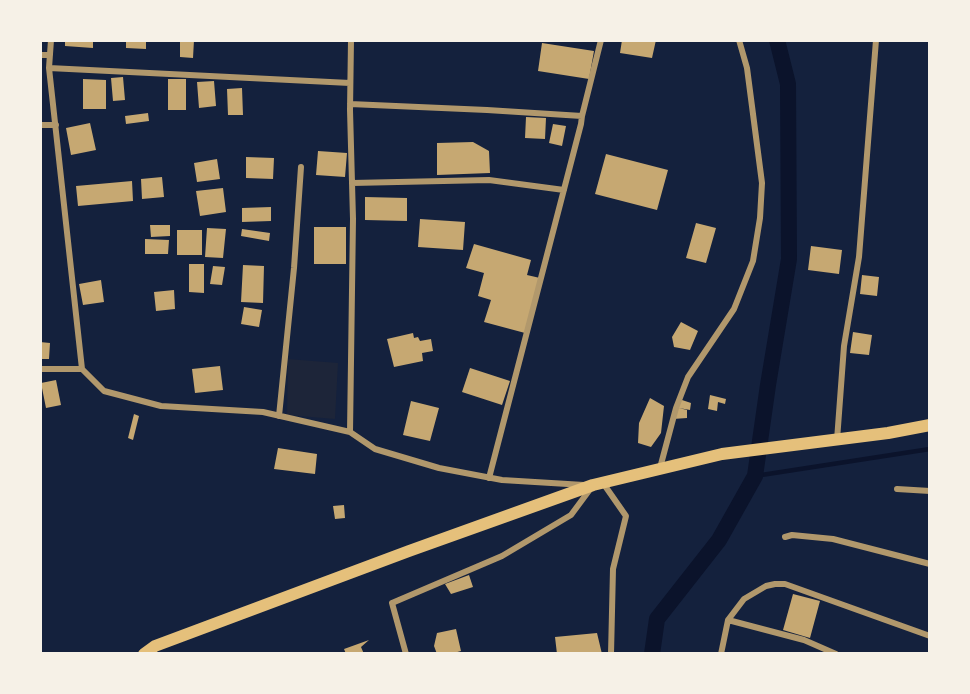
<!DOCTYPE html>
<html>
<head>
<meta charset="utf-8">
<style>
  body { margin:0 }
  #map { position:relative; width:970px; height:694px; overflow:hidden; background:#14213d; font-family:"Alegreya Sans",sans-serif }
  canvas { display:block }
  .frame { position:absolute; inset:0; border:42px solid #f6f1e7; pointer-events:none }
</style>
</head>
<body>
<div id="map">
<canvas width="970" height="694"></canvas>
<div class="frame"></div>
</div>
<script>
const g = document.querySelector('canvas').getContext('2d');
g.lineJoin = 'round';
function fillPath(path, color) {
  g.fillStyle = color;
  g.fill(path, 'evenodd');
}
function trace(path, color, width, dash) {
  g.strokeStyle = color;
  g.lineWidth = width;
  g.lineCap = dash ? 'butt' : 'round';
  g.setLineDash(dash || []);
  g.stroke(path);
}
const green = new Path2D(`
  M288,359L338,363L335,419L287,415Z`);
const stream = new Path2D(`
  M755,476L930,449`);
const canal = new Path2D(`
  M652,654L657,619L719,540L755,476L768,385L789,259L788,84L777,40`);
const building = new Path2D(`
  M65,40H93V48L65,46Z
  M126,40H146V49L126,48Z
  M180,40H194L193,58L180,57Z
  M622,40H656L652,58L620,53Z
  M542,43L594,51L589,79L538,71Z
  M123,77L125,100L113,101L111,78Z
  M83,79L106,80V109H83Z
  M168,79H186V110H168Z
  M214,81L216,106L199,108L197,82Z
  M242,88L243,115H228L227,89Z
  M148,113L149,121L126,124L125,116Z
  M526,117L546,118L545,139L525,138Z
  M90,123L96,150L71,155L66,128Z
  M553,124L566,126L562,146L549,143Z
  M473,142L489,151L490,173L437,175V143Z
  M318,151L347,153L345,177L316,175Z
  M606,154L668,170L657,210L595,194Z
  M246,157L274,158L273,179L246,178Z
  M217,159L220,179L197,182L194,163Z
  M162,177L164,197L142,199L141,179Z
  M132,181L133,201L78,206L76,186Z
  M223,188L226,212L200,216L196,191Z
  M365,197L407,198V221L365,220Z
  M271,207V221L242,222V208Z
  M420,219L465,222L463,250L418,247Z
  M696,223L716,228L706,263L686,258Z
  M150,225H170V236L151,237Z
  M314,227H346V264H314Z
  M207,228L226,229L223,258L205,257Z
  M242,229L270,233L269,241L241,236Z
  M177,230H202V255H177Z
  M145,239L169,240L168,254H145Z
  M474,244L531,260L527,275L540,278L525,333L484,322L491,300L478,296L484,273L466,268Z
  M811,246L842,250L839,274L808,270Z
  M189,264H204V293L189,292Z
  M243,265L264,266L263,303L241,302Z
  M213,266L225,267L222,285L210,284Z
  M862,275L879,277L877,296L860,294Z
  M101,280L104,302L83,305L79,284Z
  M174,290L175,309L156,311L154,292Z
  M244,307L262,310L259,327L241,324Z
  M681,322L698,331L690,350L674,347L672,337Z
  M853,332L872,335L869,355L850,353Z
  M413,333L414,338L418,337L420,341L431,339L433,351L422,353L423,361L394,367L387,339Z
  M40,342L50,343L49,359H40Z
  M220,366L223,390L195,393L192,369Z
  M470,368L510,381L502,405L462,392Z
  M56,380L61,405L46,408L41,383Z
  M710,395L726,399L725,404L718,402L717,411L708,409Z
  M650,398L664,406L661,433L651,447L638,443L639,423Z
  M679,399L691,403L690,410L679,408L687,410V418L673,419Z
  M411,401L439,408L430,441L403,435Z
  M134,414L139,416L133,440L128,438Z
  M278,448L317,454L315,474L274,469Z
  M344,505L345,518L335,519L333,506Z
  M469,575L473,587L451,594L445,584Z
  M793,594L820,601L810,638L783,630Z
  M456,629L461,651L450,654H437L434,646L437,633Z
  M597,633L602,654H557L555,637Z
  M369,640L361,647L364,654H346L344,649Z`);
const minor = new Path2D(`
  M51,40L49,68L82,369
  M40,55H50
  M49,68L350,83
  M350,104L487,110L582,116
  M40,125H56
  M352,183L489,180L564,190
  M40,369H82L104,391L161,406L263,412L350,432L375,449L439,468L502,480L584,485
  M279,416L294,268L301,167
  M350,432L353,219L350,110L351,40
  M837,440L844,346L859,257L876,40
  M660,468L676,408L688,377L734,309L753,261L760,218L762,183L747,68L739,40
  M489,478L581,124L582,116L601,40
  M603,483L626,516L613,569L611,654
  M897,489L930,491
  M785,537L792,535L833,539L930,564
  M728,620L804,640L836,654
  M406,654L392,603L502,556L571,515L591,488
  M721,654L728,620L744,599L766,586L775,584H785L930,636`);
const primary = new Path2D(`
  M144,654L155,646L409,551L593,485L722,454L888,433L930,425`);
fillPath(green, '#1d2539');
trace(stream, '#0b132b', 4.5);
trace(canal, '#0b132b', 16);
fillPath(building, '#c6a872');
trace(minor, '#b1986c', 6);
trace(primary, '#e5c07b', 12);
</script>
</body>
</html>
